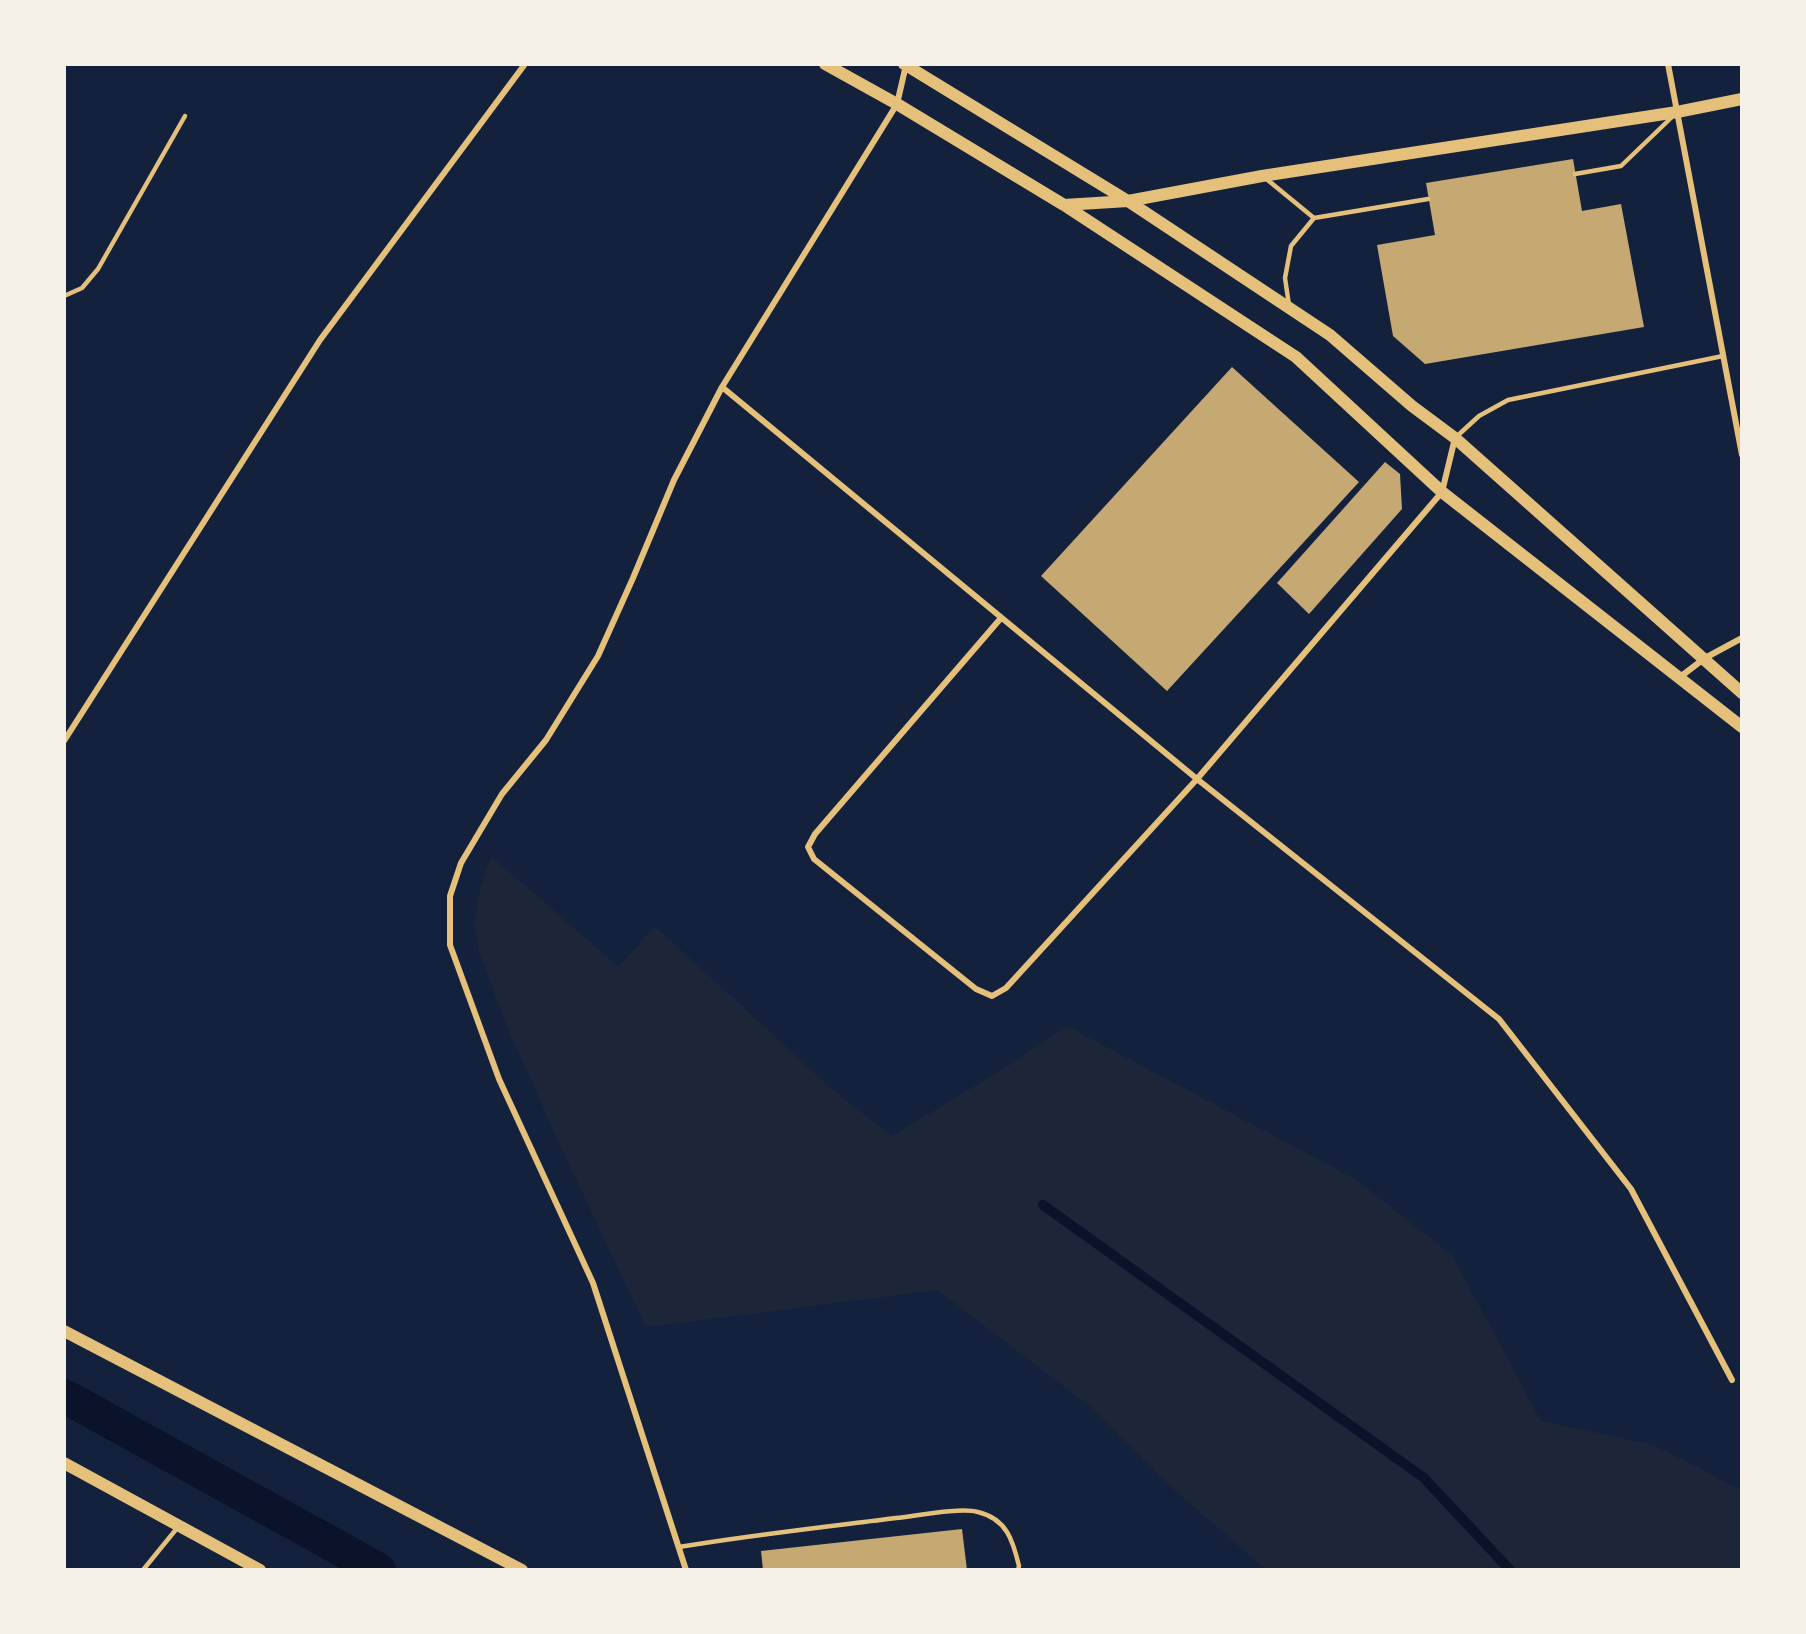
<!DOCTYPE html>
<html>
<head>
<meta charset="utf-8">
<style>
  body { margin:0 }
  #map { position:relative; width:1806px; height:1634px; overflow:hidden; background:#14213d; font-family:Manrope,sans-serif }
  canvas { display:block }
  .frame { position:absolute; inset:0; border:66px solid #f6f1e7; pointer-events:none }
</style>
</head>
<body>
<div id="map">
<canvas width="1806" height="1634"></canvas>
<div class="frame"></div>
</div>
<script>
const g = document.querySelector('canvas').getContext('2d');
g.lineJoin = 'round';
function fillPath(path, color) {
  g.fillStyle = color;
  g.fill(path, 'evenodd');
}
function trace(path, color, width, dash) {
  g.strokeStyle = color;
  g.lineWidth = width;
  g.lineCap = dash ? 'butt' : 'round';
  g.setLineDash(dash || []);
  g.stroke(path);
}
const green = new Path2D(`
  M491,856L619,967L655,926L834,1091L892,1136L1008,1066L1067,1026L1355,1179L1452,1255L1541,1421L1654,1445L1741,1490V1569H1265L1172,1488L1087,1404L937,1290L646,1327L570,1167L507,1027L480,955L474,924L480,889Z`);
const stream = new Path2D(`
  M1043,1205L1424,1478L1510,1570`);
const canal = new Path2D(`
  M64,1396L379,1570`);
const building = new Path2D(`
  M1573,159L1582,211L1621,204L1644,327L1425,364L1393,336L1377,245L1435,235L1426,183Z
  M1232,367L1359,482L1167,691L1041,576Z
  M1385,462L1400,474L1402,509L1309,614L1277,583Z
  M962,1529L967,1570H763L761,1551Z`);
const service = new Path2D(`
  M1575,174L1621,166L1672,117
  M1264,177L1314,218
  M64,296L82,288L98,269L185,116
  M1289,305L1285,278L1291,246L1314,218L1428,199
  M1455,438L1479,416L1508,400L1723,356
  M679,1547C751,1535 824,1527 896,1518C916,1516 960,1507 978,1512C1007,1519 1013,1541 1019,1566L1018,1570
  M143,1570L178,1527`);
const minor = new Path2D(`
  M1668,64L1742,455
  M722,387L1197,779L1499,1019L1631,1189L1732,1380
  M1001,618L815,834L808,847L814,859L976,989L992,996L1006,988L1197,779L1442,492L1455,438
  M1680,677L1705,658L1742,638
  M64,741L320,340L525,64
  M686,1570L593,1283L499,1079L450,945V896L461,863L502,794L546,740L598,656L633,578L674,480L722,387L897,104L906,65`);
const secondary = new Path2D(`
  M825,64L897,104L1064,205L1296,357L1442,492L1742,727
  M904,64L1128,201L1330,335L1412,406L1455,438L1742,693
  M1064,205L1128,201L1262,176L1677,112L1742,99
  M64,1331L522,1570
  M64,1463L260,1570`);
fillPath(green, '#1d2539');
trace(stream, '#0b132b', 10);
trace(canal, '#0b132b', 34);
fillPath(building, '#c6a872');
trace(service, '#e5c07b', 4.5);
trace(minor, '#e5c07b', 6);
trace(secondary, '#e5c07b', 12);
</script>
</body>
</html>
